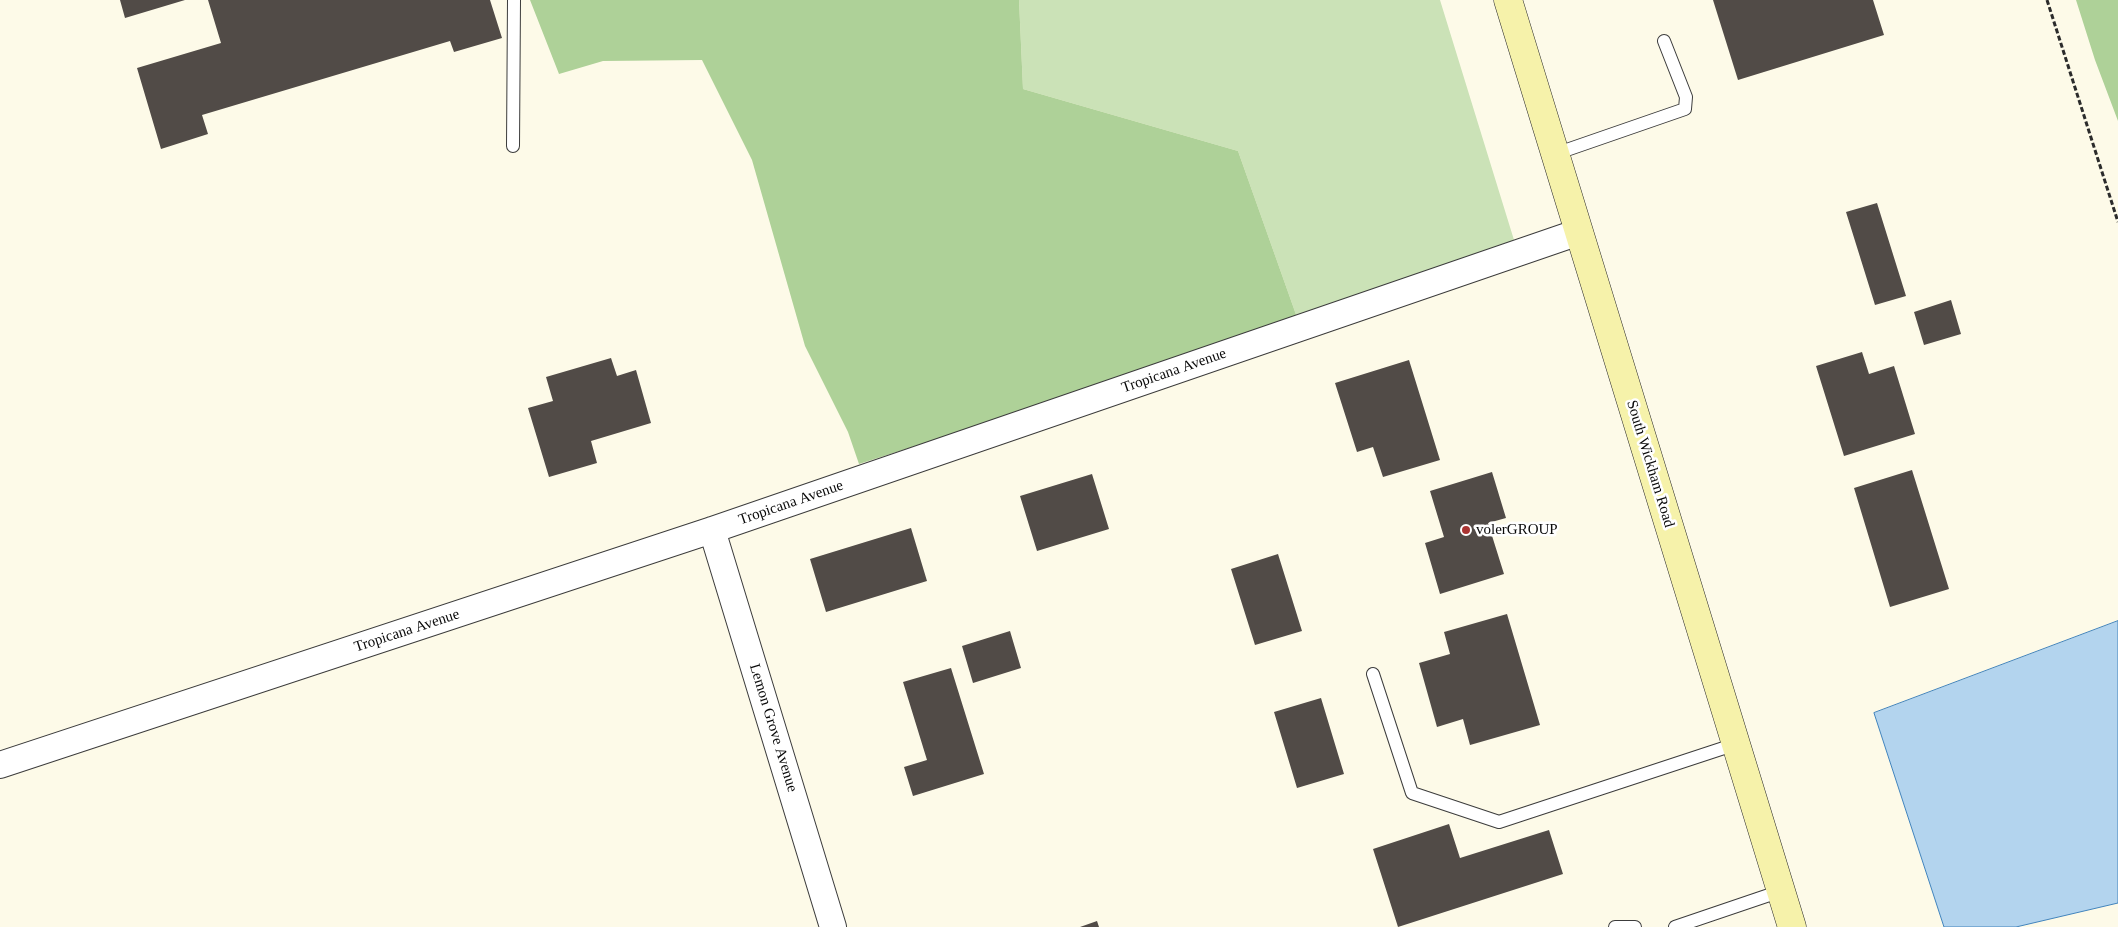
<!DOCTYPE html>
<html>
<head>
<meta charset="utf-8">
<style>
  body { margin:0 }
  canvas { display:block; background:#fdfae8 }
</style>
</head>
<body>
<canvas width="2118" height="927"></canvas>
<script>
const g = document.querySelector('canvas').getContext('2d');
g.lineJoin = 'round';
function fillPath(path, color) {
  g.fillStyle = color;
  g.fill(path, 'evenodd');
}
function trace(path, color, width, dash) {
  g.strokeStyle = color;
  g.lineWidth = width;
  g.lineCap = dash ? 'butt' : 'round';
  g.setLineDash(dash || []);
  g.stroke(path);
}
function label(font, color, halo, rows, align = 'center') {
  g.font = font + ' "Times New Roman",serif';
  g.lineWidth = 5;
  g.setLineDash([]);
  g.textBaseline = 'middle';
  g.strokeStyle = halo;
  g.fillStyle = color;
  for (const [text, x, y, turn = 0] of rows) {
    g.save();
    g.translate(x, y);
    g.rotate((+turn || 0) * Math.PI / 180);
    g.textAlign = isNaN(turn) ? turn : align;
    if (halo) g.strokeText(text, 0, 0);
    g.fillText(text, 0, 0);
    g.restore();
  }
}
const green = new Path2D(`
  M1019,0H1440L1518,253L1299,323L1238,151L1023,89Z`);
const forest = new Path2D(`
  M530,0H1019L1023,89L1238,151L1299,323L859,464L848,432L805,346L752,160L702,60L603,61L559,74Z
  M2076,0H2118V121L2095,60Z`);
const water = new Path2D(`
  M2118,621V903L2016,927H1944L1874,713Z`);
const building = new Path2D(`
  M120,0H185L125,18Z
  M208,0H490L502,38L454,52L450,41L202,115L208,134L161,149L137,68L221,43Z
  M1713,0H1873L1884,35L1738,80Z
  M1877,203L1906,296L1875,305L1846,212Z
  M1951,300L1961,334L1924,345L1914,312Z
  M1862,352L1869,374L1894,366L1915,434L1844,456L1816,366Z
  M611,358L617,376L636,370L651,423L591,441L597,463L549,477L528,408L553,401L546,377Z
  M1409,360L1440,460L1383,477L1373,447L1357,452L1335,383Z
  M1912,470L1949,589L1890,607L1854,488Z
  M1492,472L1506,518L1488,523L1504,574L1440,594L1425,543L1444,537L1430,491Z
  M1092,474L1109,529L1037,551L1020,496Z
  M911,528L927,581L826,612L810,559Z
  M1278,554L1302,631L1255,645L1231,569Z
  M1507,614L1540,725L1470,745L1463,719L1437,727L1419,663L1450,654L1444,632Z
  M1010,631L1021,668L973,683L962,646Z
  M951,668L984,774L913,796L904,767L927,760L903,682Z
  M1321,698L1344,774L1297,788L1274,712Z
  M1449,824L1460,858L1549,830L1563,874L1398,927L1373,849Z
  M1097,921L1099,927H1080Z`);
const path = new Path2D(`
  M2047,0L2118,222`);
const lane = new Path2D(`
  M513,146L514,0
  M1555,154L1685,109L1686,97L1664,41
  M1373,674L1412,793L1499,822L1736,744
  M1615,927H1635
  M1675,927L1781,891`);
const street = new Path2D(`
  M712,530L833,927
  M0,765L712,530L1579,232`);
const secondary = new Path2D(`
  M1508,0L1792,927`);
const markers = [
  [1466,530,5,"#a93432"]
];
const streetNames = [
  ["Tropicana Avenue",1174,371,-19],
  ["South Wickham Road",1650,464,73],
  ["Tropicana Avenue",791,503,-19],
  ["Tropicana Avenue",407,631,-18],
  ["Lemon Grove Avenue",773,728,73]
];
const poiNames = [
  ["volerGROUP",1476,530]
];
fillPath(green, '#cbe2b7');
fillPath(forest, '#aed198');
fillPath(water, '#b3d4ee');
trace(water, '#4284bd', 1);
fillPath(building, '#514b47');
trace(lane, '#3c3c3c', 14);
trace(street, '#3c3c3c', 28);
trace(secondary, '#2b2b2b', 29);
trace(path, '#2b2b2b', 3, [5, 2.5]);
trace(lane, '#fff', 12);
trace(street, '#fff', 26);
trace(secondary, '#f6f2aa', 28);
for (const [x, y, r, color] of markers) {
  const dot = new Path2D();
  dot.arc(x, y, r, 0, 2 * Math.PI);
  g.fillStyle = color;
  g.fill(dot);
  trace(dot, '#fff', 2);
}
label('15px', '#090909', '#fff', streetNames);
label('15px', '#090909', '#fff', poiNames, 'left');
</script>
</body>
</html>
